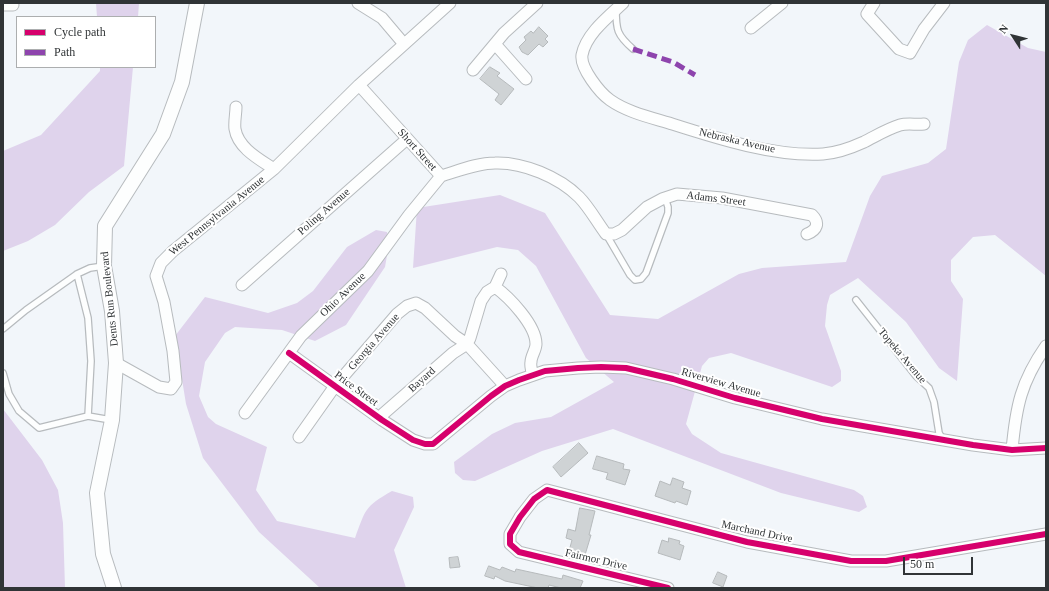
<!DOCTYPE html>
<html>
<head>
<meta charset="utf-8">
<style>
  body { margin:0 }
  #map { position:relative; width:1049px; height:591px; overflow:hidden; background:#f2f6fa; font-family:Georgia,serif }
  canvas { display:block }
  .frame { position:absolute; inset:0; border:4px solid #303436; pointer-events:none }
  .legend { position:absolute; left:16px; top:16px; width:140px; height:52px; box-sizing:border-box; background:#fff; border:1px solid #acaeaf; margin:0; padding:5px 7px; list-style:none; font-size:12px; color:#303436 }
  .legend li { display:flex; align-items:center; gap:8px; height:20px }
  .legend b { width:20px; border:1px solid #acaeaf }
  .north { position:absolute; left:993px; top:16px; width:40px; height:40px; -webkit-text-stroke:3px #fff; paint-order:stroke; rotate:306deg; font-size:11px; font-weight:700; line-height:16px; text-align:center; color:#303436 }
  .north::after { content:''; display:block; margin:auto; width:14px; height:18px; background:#303436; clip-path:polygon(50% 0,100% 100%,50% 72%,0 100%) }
  .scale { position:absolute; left:903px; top:557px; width:70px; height:18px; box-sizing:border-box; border:2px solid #303436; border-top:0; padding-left:5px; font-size:12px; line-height:14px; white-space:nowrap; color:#303436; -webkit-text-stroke:3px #fff; paint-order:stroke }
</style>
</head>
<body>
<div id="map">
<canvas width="1049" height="591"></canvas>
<div class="frame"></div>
<ul class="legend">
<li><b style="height:5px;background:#d6006c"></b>Cycle path</li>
<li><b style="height:5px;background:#8e44ad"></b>Path</li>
</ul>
<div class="north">N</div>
<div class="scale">50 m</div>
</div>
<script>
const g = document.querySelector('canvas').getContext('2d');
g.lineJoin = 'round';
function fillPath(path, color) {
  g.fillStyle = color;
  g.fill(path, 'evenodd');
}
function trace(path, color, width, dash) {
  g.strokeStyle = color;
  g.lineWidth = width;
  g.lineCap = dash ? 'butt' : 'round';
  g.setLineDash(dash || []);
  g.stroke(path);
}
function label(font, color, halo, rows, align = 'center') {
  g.font = font + ' Georgia,serif';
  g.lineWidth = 4;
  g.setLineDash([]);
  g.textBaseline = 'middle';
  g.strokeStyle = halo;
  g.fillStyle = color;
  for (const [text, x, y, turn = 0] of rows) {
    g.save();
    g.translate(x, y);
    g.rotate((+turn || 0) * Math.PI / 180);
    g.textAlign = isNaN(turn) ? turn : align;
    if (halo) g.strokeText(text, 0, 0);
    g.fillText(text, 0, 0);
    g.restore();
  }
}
const green = new Path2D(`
  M96,3H139L138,17H97Z
  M987,25L1028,48L1046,52V276L995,235L973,237L951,260V281L963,299L957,381L939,368L906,322L858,278L830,295L827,305L825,326L841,371V381L832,387L731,353L709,358L702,366L686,424L692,434L721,453L854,490L863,496L867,507L859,512L781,493L613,429L542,451L475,481L463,480L455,473L454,462L492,434L515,423L551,417L614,382L586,358L536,266L518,250L497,247L413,268L417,208L500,195L545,213L610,315L658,319L739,274L762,268L846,262L870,196L882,176L928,163L946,149L959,62L968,40Z
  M100,67H133L124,166L89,192L55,225L28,241L3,251V151L41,135L100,71Z
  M376,230L387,232L389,244L385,267L346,325L315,341L282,330L235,327L225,333L205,362L199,396L208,417L216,424L267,447L256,490L277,521L355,538C366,509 364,507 392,491L413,497L414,507L394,550L406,588H320L259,532L203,458L186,404L175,336L205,297L268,313L297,303L313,291L347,247Z
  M3,409L42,460L58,490L63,523L65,588H3Z`);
const building = new Path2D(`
  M539,27L548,36L545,39L548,42L543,47L539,44L528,55L522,52L519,47L526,40L524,37L531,31L533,33Z
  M490,67L500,73L497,76L514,89L501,105L495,100L499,94L480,79Z
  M579,443L588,453L561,477L553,467Z
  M597,456L624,464L623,469L630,470L625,485L606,479L608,473L593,469Z
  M673,478L684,482L682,488L691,491L687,505L676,501L675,503L655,496L660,481L670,485Z
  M580,508L595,511L589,535H591L585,555L569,551L572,540L566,538L568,529L575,531Z
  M669,538L680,541L679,544L684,546L680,560L658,553L662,540L668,542Z
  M458,557L460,567L450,568L449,558Z
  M489,566L500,570L502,567L515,572L516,569L562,579L563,575L583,581L580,588H561L549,585L548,588H538L505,581L495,576L494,579L485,576Z
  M718,572L727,576L723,587L713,583Z`);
const service = new Path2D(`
  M616,9C616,30 617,35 633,49
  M606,234L630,275L635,280L641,279L646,273L668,213V207L665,198
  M77,274L88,318L91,361L88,416
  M856,300L916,376L929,388L934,402L939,433L942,438
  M3,329L26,310L77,274L90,268L104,266
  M3,373L9,394L19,411L39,428L88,416L111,420`);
const minor = new Path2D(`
  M358,3L382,18L404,44
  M623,3C608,17 586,34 582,55C580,68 600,93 610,100C627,112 649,117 669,123C716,138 774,157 823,154C836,153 853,147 864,142C876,136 887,129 900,125C907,123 917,125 924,124
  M874,3L867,14L899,49L910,53L924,29L944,3
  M3,5H13
  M751,28L782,3
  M495,44L526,79
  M473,70L504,33L537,3
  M359,85L441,176C458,171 477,163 495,163C523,162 559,177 579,197C589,207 597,222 606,234H614L622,230L647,207L662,199L677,194L722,198L812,215C820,223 817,230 807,234
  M236,107C236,114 234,122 235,129C238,148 259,159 274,169
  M242,285L407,139
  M495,287C509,297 536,325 536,344C536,350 531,356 531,362C530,366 532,370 532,374
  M289,353L382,420L413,440L425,444H433L491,396L505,386L519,380L545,371L578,368L601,367L626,368L673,379L735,398L822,419L973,445L1012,450L1046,448
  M116,363L159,387L171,389L176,382L173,351L164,302L156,276L161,263L173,251L274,169L359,85L450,3
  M245,413L301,336L368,271L409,215L441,176
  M382,420L383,414L453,353L467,344L470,338L481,301L487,292L495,287L501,274
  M299,437L335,386L397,314L407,306L416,303L425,308L455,336L467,344L505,386
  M1012,450C1016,406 1021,382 1046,346
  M668,588L519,552L510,544V534L520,517L534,499L547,490L747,542L851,561H886L1046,534`);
const tertiary = new Path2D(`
  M114,588L103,554L97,493L112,420L116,363L112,311L104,266L105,226L163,134L182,82L197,3`);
const quiet = new Path2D(`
  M633,49L673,62L695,75`);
const cycleway = new Path2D(`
  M289,353L382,420L413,440L425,444H433L491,396L505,386L519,380L545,371L578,368L601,367L626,368L673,379L735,398L822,419L973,445L1012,450L1046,448
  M668,588L519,552L510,544V534L520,517L534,499L547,490L747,542L851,561H886L1046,534`);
const streetNames = [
  ["Nebraska Avenue",737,141,13],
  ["Short Street",417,150,48],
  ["Adams Street",716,199,7],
  ["Poling Avenue",324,212,-41],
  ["West Pennsylvania Avenue",217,216,-39],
  ["Ohio Avenue",343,295,-44],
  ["Dents Run Boulevard",110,299,-96],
  ["Georgia Avenue",374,342,-49],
  ["Topeka Avenue",902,356,50],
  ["Bayard",422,380,-42],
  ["Riverview Avenue",721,383,16],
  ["Price Street",356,389,36],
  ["Marchand Drive",757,532,12],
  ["Fairmor Drive",596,560,13]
];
fillPath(green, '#dfd3ec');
fillPath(building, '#cfd3d5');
trace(building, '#b6babc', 1);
trace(service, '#b7bbbe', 8);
trace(minor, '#b7bbbe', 13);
trace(tertiary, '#b7bbbe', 16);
trace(service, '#fdfefe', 5.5);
trace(minor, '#fdfefe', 11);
trace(tertiary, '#fdfefe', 14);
trace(quiet, '#8e44ad', 5, [10, 5]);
trace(cycleway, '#d6006c', 6);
label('11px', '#303436', '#fff', streetNames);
</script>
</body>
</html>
